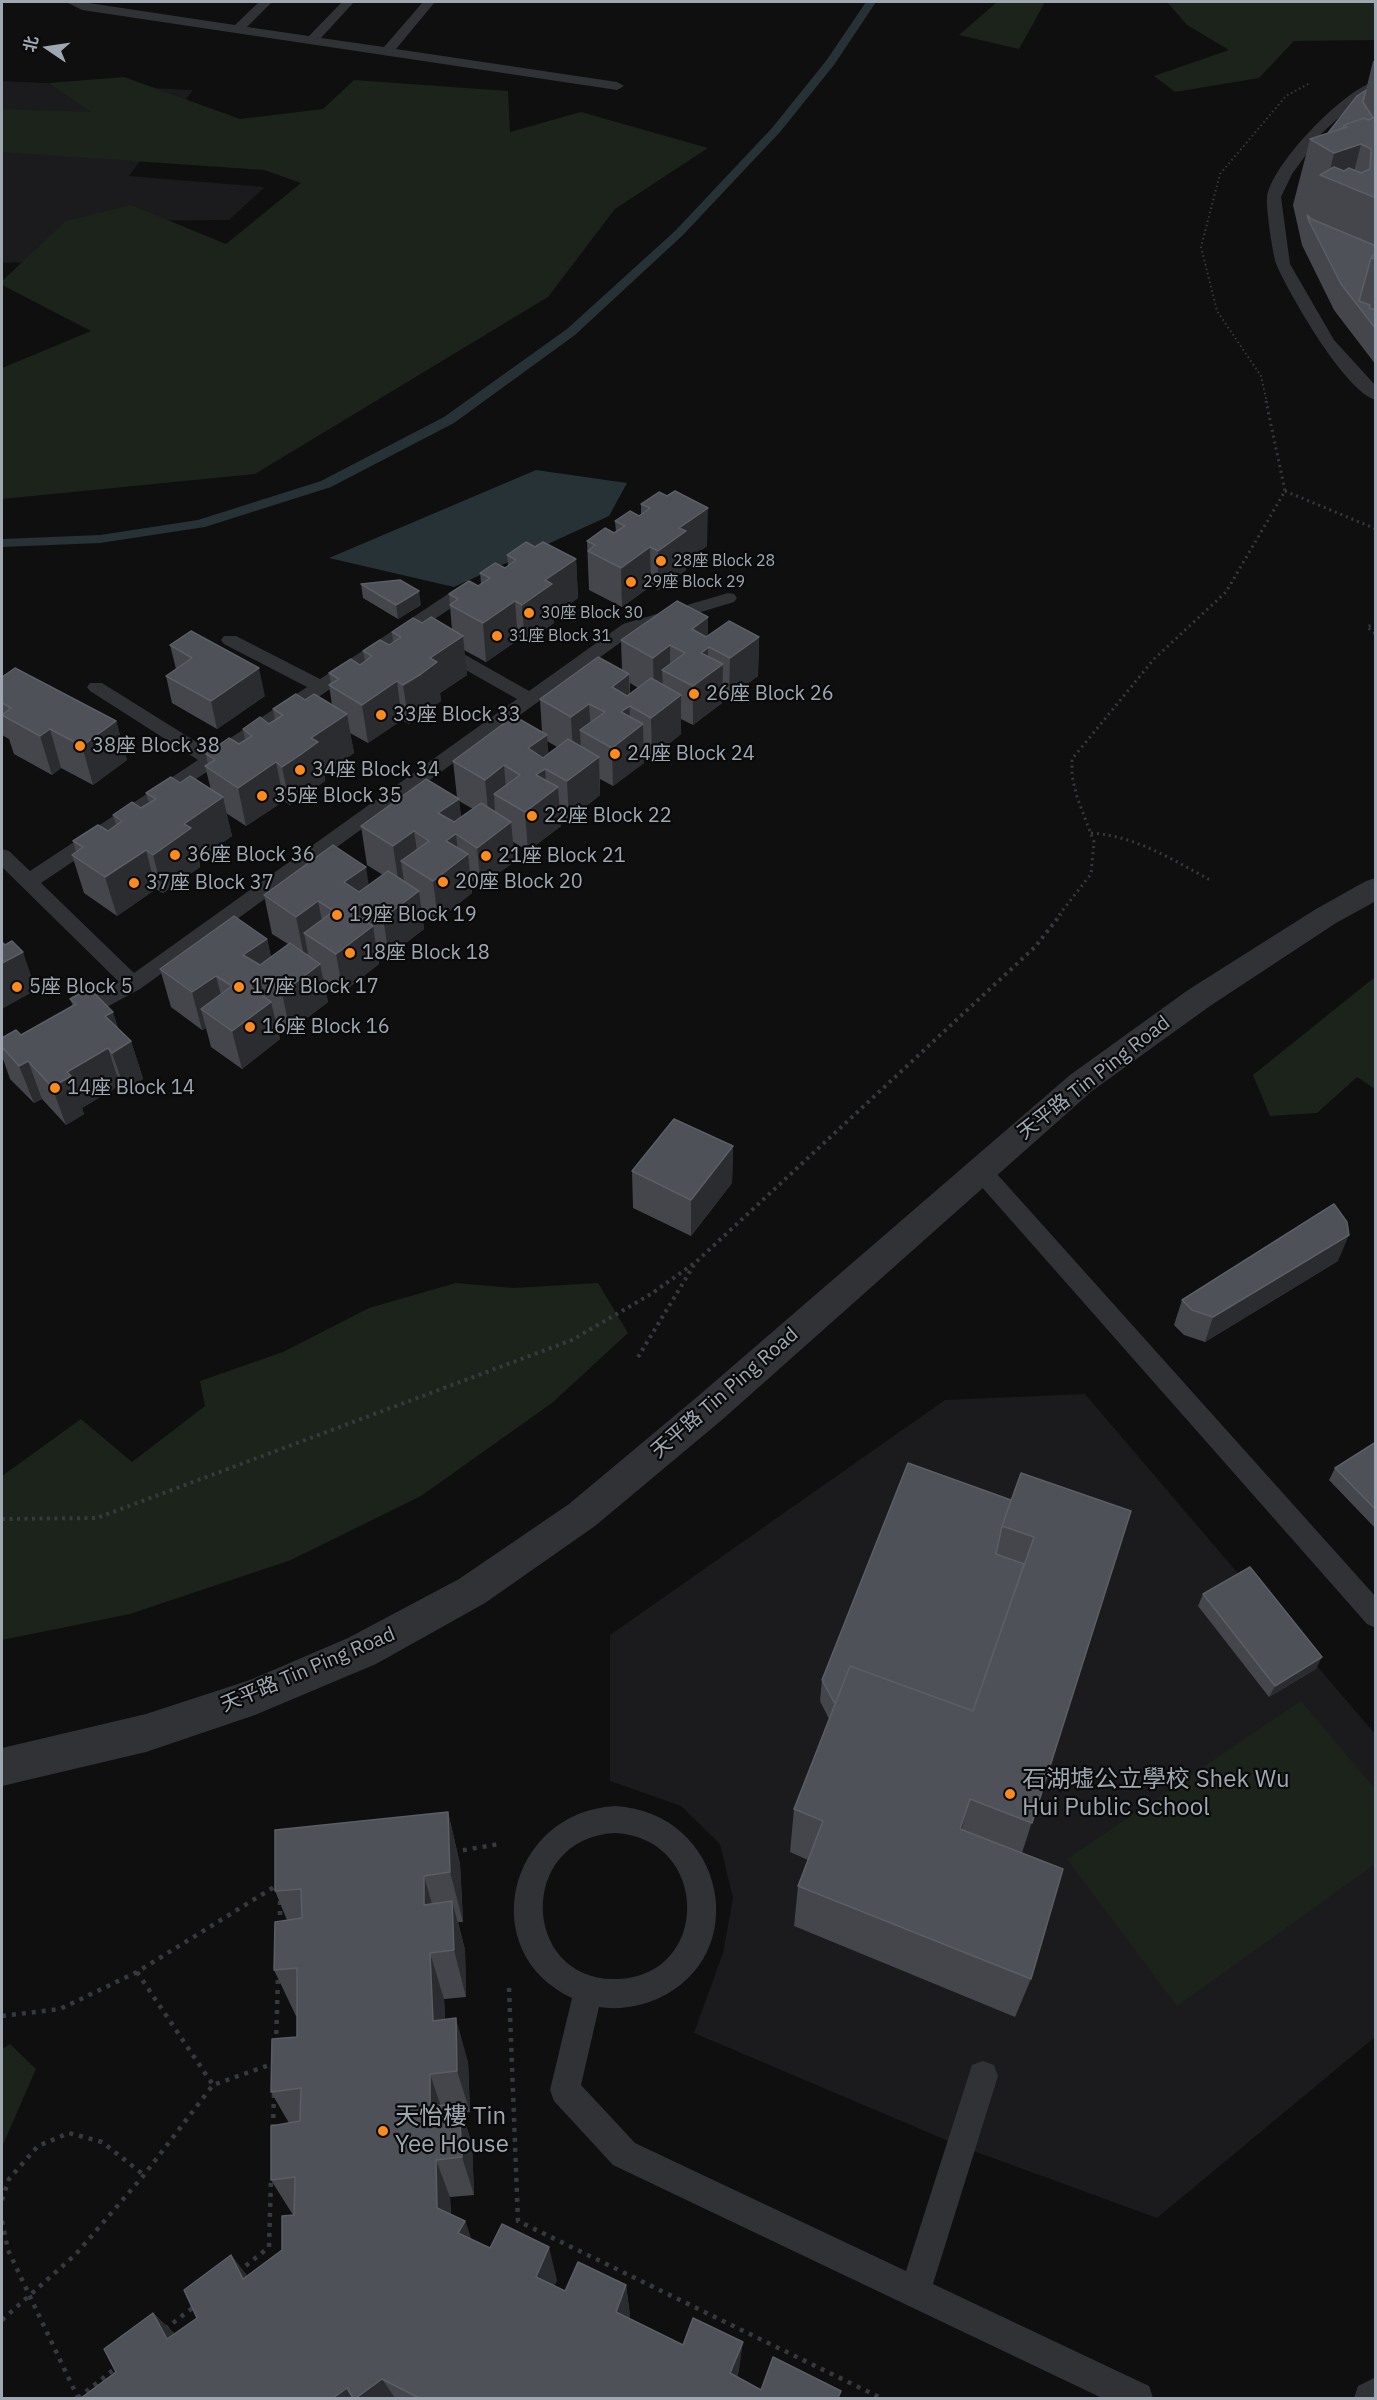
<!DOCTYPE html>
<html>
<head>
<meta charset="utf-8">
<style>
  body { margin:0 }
  #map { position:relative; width:1377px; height:2400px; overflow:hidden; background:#0f0f10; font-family:"IBM Plex Sans","Noto Sans SC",sans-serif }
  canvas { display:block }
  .frame { position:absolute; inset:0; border:3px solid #9fa8b2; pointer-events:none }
  .north { position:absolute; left:18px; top:18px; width:60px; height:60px; -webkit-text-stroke:4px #0a0a0b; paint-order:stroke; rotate:283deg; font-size:16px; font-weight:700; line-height:24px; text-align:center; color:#9fa8b2 }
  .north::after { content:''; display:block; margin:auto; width:21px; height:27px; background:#9fa8b2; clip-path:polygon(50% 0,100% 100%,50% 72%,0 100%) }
</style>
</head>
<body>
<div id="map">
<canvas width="1377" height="2400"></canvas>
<div class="frame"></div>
<div class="north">北</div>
</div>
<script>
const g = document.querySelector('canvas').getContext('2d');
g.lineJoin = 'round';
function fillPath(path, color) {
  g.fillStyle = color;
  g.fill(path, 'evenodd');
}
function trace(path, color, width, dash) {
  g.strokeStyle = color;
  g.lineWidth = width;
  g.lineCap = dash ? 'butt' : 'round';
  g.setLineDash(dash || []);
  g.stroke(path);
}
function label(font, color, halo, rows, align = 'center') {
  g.font = font + ' "IBM Plex Sans","Noto Sans SC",sans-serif';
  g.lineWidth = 4.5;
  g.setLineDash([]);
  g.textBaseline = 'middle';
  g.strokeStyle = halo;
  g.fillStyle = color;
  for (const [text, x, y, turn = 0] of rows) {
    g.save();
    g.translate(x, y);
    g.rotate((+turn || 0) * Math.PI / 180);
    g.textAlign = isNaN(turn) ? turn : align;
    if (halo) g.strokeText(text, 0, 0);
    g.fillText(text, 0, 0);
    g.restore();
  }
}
const built = new Path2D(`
  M2,81L193,90L129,176L265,187L229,220L103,221L55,261L2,263Z
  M1085,1394L1375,1734V2037L1157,2218L960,2146L694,2033L723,1953L733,1898L720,1844L681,1806L610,1781V1635L945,1400Z`);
const green = new Path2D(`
  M997,2H1045L1019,49L959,35Z
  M1167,2H1375V40L1294,41L1259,78L1175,92L1154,76L1229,50L1187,25Z
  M124,77L240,119L323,109L354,80L508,91L510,132L581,112L708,148L615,209L548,297L255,474L2,499V368L91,331L2,285V281L66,221L131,205L226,244L301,183L264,170L2,152V109L91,112L49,83Z
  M1375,977V1089L1357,1077L1317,1113L1270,1116L1253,1075Z
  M456,1283L513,1288L598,1283L628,1333L552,1403L421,1496L291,1560L130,1614L2,1640V1476L81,1419L132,1462L205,1406L200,1381L283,1352L369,1308Z
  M1301,1701L1375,1789V1864L1177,2006L1067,1859Z
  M10,2044L36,2069L2,2147V2049Z`);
const water = new Path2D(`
  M536,470L627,483L609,516L454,587L329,558Z`);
const stream = new Path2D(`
  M866,2H876L834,65L780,132L683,235L575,335L454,423L331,487L205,527L100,543L2,547V539L100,535L198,520L321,481L444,417L567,329L675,231L772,128L826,61Z`);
const pathFar3 = new Path2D(`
  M1267,403L1261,376L1217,311L1201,247L1220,174L1286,96L1310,83`);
const pathFar2 = new Path2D(`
  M1285,491L1376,529
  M1376,623L1367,627L1376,634
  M1091,833C1136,836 1173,860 1212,881
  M1059,915L1091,874L1094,842L1077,797L1072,776V759L1154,659L1226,592L1285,491L1266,401`);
const pathFar1 = new Path2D(`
  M638,1357L694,1265
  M2,1519L97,1518L572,1340L651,1294L696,1262L1035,947L1061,914`);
const path = new Path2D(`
  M453,1852L499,1844
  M280,1901V1924
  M137,1972L213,2085
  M509,1988L518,2221L881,2398
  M2,2016L60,2009L137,1972L279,1884
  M276,2044L278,1976
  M273,2128L274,2093
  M2,2200L9,2179L38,2146L69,2133L102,2142L144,2175
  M2,2221L8,2250L78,2398
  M238,2272L269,2247L271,2177
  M2,2320L76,2254L144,2175L213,2085L275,2063
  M165,2329L195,2306
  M78,2398L117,2367`);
const service = new Path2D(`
  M66,2H82L235,25L259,2H272L247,27L309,36L342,2H354L321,38L384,47L423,2H435L396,49L617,82L624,86L617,90L82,10Z
  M1376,81V90L1358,100L1322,133L1292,174L1281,197L1290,264L1334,340L1376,386V400C1345,392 1290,295 1277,266C1273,257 1266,209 1267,198C1269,167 1344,89 1376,81Z
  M463,587L469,588L472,592L469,596L41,883L134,973L517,699L434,652L431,648L434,644H446L529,691L623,624L728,593L734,594L737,598L734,602L635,632L140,989L83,1020L76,1023L69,1020L66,1015L69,1010L119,982L2,867V849L9,851L30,871L198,760L90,691L87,687L90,683H102L211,751L307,687L224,644L221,640L224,636H236L320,679L457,588Z
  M980,1161L988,1164L1376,1597V1628L1367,1624L972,1176L969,1170L972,1164Z
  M615,1806C725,1812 755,1956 657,1999C638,2007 619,2010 599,2007L581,2085L635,2143L906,2271L972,2065L983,2061L994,2065L998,2076L933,2284L1149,2386L1153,2398H1102L613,2165L554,2101L550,2090L572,1998C474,1952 508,1812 615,1806ZM615,1833C711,1838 711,1977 617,1979C521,1982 516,1838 615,1833Z
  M1376,2377V2398H1354L1358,2386Z`);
const tertiary = new Path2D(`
  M1376,878V901L1336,923L1210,1006L1092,1091L723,1419L595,1526L485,1603L376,1664L255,1715L146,1752L2,1786V1748L146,1714L250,1680L348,1638L459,1579L569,1504L697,1397L1070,1075L1188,990L1316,909L1366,881Z`);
const wall = new Path2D(`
  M1373,61H1376V365L1334,310L1302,245L1293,205L1310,139L1328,133L1366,90Z
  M659,492L707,546L686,561V570L658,590L651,586L622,607L589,590L587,541L616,532L615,521L639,516L641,514V504Z
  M535,547L576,559L578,598L554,615V623L525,643L518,640L486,662L464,650L467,675L440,693L441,701L409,724L402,720L368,743L350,733L354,753L324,773L325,781L290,805L284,801L246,826L226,813L232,836L199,859L200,867L163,893L156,889L117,916L84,893L72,855L76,852L73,841L108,831L116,825L113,815L141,808L149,803L146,793L180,783L211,790L205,766L208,765L206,754L239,744L245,740L243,729L269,724L275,720L273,709L305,700L332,705L329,685L331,684L329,673L360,665L365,661L363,651L389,645L393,642L392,632L422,623L452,630L449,594L478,586L481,583L480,573L505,568L508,566L507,555Z
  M361,584L421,605L398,619L363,598Z
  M708,617V636L759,637L758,676L729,697L723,694L722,703L693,725L681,719V734L652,757L643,752L644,763L613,786L600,779V795L569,820L560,815L561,826L528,851L513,842L515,861L481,886L471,880L472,893L438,920L421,909L424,929L389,956L377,948L379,964L343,992L323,979L328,1002L290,1031L276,1022L280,1039L242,1069L211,1047L206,1028L202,1030L171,1007L160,969L267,939L271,957L288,944L272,934L264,895L369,885L383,875L367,865L361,826L457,797L453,761L542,732L540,699L622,670L621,640ZM630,683L638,688L630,694ZM547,741L557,747L548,753ZM459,801L473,809L461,817Z
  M170,645L265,696L217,729L172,703L166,676L176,669Z
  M2,677L116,721L127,760L93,785L61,768L52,775L14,754L9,739L2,735Z
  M70,999L119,1030L131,1041L143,1079L125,1090L120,1085L82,1108L84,1114L66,1125L42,1099L34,1103L10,1079L2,1056V1038L21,1035L73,1006Z
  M733,1146L732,1183L691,1236L633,1208L632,1171Z
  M1338,1261L1205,1342L1184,1335L1174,1325L1182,1300Z
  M1376,1442V1529L1329,1480L1335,1468Z
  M1011,1500L1131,1511L1022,1853L1031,1979L1015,2017L794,1926L798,1886L808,1860L790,1852L794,1809L829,1719L820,1701L822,1680Z
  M1203,1594L1316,1669L1269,1697L1198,1606Z
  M448,1812L460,1864L463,1922H458L465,1950L466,1997L444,1999L445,2020L468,2062L470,2112L462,2113L472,2144L474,2195L450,2197L451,2214L465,2221L471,2239L557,2280L554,2286L565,2291L626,2285L630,2316L629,2318L683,2345L739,2370L737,2377L761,2390L838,2398H81L116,2372L153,2313L175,2334L197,2318L231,2255L247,2276L282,2250L293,2215L271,2180L289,2123L271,2092L297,2037V2016H296L274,1970L287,1920L275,1891Z`);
const shadedWall = new Path2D(`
  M1361,144L1350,188L1328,179L1334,153Z
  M708,508L707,546L686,561V570L658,590V551L679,528Z
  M650,547L651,586L622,607L621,568Z
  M576,559L578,598L554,615V623L525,643L522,605L545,580Z
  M419,591L421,605L398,619L396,605Z
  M515,601L518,640L486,662L483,623Z
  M708,617V675L723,664L722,703L693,725L692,629Z
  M463,636L467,675L440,693L441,701L409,724L403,685L430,658Z
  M759,637L758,676L729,697L730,658Z
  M670,645V674L662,670L663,690L654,697L653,658Z
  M259,668L265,696L217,729L211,701Z
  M629,674L630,733L643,724L644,763L613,786L612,748V687Z
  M397,681L402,720L368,743L362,705Z
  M681,695V734L652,757L651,718Z
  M589,704L591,736L580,730L581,750L573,756L571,717Z
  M347,714L354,753L324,773L325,781L290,805L282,767L311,738Z
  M116,721L127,760L93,785L82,746Z
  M50,729L61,768L52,775L40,736Z
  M547,735L550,771L545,769L547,796L558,787L561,826L528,851L525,812L528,748Z
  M599,757L600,795L569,820L567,781Z
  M276,762L284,801L246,826L238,788Z
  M504,765L507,802L494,794L495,813L489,819L485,780Z
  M223,797L232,836L199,859L200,867L163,893L153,855L184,824Z
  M459,799L463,837L456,834L459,861L468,854L472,893L438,920L433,881L438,813Z
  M511,822L515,861L481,886L477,848Z
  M414,831L420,870L401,861L404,881L399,885L393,846Z
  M146,850L156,889L117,916L105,877Z
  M366,867L372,905L361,904L365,931L373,926L379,964L343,992L336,954L344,882Z
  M419,891L424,929L389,956L383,918Z
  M318,901L326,940L304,933L308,953L304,956L296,917Z
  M267,939L275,977L260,978L266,1005L271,1002L280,1039L242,1069L232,1031L243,955Z
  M23,952L36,990L2,1009V963Z
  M320,964L328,1002L290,1031L282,993Z
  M216,976L226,1014L201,1009L206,1028L202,1030L192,992Z
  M113,1012L124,1045L131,1041L143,1079L125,1090L112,1053L105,1016Z
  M108,1048L120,1085L82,1108L84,1114L66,1125L52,1087L67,1072Z
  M28,1061L42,1099L34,1103L19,1066Z
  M733,1146L732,1183L691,1236V1200Z
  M1349,1235L1338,1261L1205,1342L1213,1317Z
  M1322,1657L1316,1669L1269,1697L1275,1686Z
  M970,1799L958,1842L960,1829Z
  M448,1812L460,1864L463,1922L450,1872Z
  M424,1876L438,1925V1953L424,1905Z
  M452,1901L465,1950L466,1997L454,1950Z
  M430,1953L444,1999L447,2064L433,2021Z
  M456,2018L468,2062L470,2112L457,2071Z
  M430,2074L444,2115L430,2106Z
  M459,2104L472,2144L474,2195L462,2157Z
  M436,2160L450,2197L452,2243L437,2208Z
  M465,2221L477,2255L458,2233Z
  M549,2247L557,2280L544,2309L536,2277Z
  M231,2255L257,2288L243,2279Z
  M626,2285L630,2316L620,2342L616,2312Z
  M153,2313L184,2343L167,2339Z
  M743,2342L739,2370L729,2398L730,2373Z
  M382,2379L395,2398H356Z
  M347,2388L355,2398H333Z`);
const building = new Path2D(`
  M1366,90L1363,102L1373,118L1368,120L1364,118L1344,125L1343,128L1328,133L1357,96Z
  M1376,117V198L1320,175L1334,167L1344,171L1349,168L1361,173L1370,169L1371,149L1361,144L1334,153L1310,139L1347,127L1344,125L1364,118L1368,120Z
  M1307,215L1310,217L1309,218L1376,246V252L1371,258L1359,301L1370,305L1369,308L1376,310V329L1341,284L1308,219Z
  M1376,252V259L1371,258Z
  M675,491L708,508L679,528L686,531L658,551L650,547L621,568L588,551L595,545L587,541L605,528L614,533L625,526L615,521L630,511L639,516L650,508L641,504L659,492L667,496Z
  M526,542L535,547L543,542L576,559L545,580L552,584L536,595L522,605L515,601L483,623L450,605L458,599L449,594L469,581L478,586L490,578L480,573L495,563L505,568L516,560L507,555Z
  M400,580L419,591L396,605L361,584Z
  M677,601L708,617L692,629L706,637L729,621L759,637L730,658L709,647L701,653L723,664L693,686L662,670L685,653L670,645L653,658L621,640Z
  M431,617L463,636L430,658L437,662L421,674L403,685L397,681L362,705L329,685L339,679L329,673L351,659L360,665L372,656L363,651L380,640L389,645L401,637L392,632L413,618L422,623Z
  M191,631L259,668L211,701L166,676L192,658L170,645Z
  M598,657L629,674L612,687L627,696L651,678L681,695L651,718L630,706L625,709L621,712L643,724L612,748L580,730L605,712L589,704L571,717L540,699Z
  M15,668L116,721L82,746L50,729L40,736L2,715L11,708L2,703V677Z
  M296,694L305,700L314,694L347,714L311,738L318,742L300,755L282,767L276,762L238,788L205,766L215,760L206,754L229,738L239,744L252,736L243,729L260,717L269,724L283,715L273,709Z
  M514,716L547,735L528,748L543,758L568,739L599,757L567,781L545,769L540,772L536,775L558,787L525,812L494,794L520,775L504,765L485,780L453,761Z
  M190,776L223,797L184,824L191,828L153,855L146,850L105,877L72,855L83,847L73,841L98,825L108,831L122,821L113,815L132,802L141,808L156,799L146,793L171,777L180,783Z
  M426,779L459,799L438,813L454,822L481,803L511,822L477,848L456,834L450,838L446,841L468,854L433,881L401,861L429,841L414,831L393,846L361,826Z
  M333,845L366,867L344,882L359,892L388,871L419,891L383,918L361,904L356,907L351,911L373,926L336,954L304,933L334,911L318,901L296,917L264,895Z
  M234,916L267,939L243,955L260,965L290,943L320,964L282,993L260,978L250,986L271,1002L232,1031L201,1009L232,986L216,976L192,992L160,969Z
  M12,941L23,952L2,963V942L5,945Z
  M89,988L113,1012L105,1016L131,1041L112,1053L108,1048L67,1072L71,1076L52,1087L28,1061L19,1066L2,1047V1038L16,1030L21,1035L76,1004L70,999Z
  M674,1119L733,1146L691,1200L632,1171Z
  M1334,1204L1347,1222L1349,1235L1213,1317L1192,1310L1182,1300Z
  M1376,1442V1510L1335,1468Z
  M908,1463L1011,1500L1002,1526L996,1554L1024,1564L973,1711L850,1666L835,1704L822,1680Z
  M1021,1473L1131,1511L1032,1823L970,1799L960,1829L1063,1869L1031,1979L798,1886L823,1821L794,1809L850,1666L973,1711L1034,1537L1002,1526Z
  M1250,1567L1322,1657L1275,1686L1203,1594Z
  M448,1812L450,1872L424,1876V1905L452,1901L454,1950L430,1953L433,2021L456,2018L457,2071L430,2074V2106L459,2104L462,2157L436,2160L437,2208L465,2221L458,2233L490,2248L502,2224L549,2247L536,2277L565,2291L578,2262L626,2285L616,2312L683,2345L693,2318L743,2342L730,2373L761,2390L773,2357L841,2391L838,2398H419L382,2379L356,2398H353L347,2388L333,2398H81L116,2372L104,2349L153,2313L167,2339L197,2318L184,2290L231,2255L243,2279L282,2250V2216L294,2215L295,2177L271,2180V2126L300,2121L301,2088L271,2092L272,2039L297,2037V1968L274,1970L275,1922L302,1918L301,1889L275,1891V1830Z`);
const markers = [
  [661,561,6,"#fc8a1c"],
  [631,582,6,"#fc8a1c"],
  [529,613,6,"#fc8a1c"],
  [497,636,6,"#fc8a1c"],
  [694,694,6,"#fc8a1c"],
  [381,715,6,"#fc8a1c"],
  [80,746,6,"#fc8a1c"],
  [615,754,6,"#fc8a1c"],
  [300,770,6,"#fc8a1c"],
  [262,796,6,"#fc8a1c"],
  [532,816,6,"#fc8a1c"],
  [175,855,6,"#fc8a1c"],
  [486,856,6,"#fc8a1c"],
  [443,882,6,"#fc8a1c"],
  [134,883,6,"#fc8a1c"],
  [337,915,6,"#fc8a1c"],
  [350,953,6,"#fc8a1c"],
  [17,987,6,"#fc8a1c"],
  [239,987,6,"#fc8a1c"],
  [250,1027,6,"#fc8a1c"],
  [55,1088,6,"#fc8a1c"],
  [1010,1794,6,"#fc8a1c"],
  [383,2131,6,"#fc8a1c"]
];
const farPoinames = [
  ["28座 Block 28",673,561],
  ["29座 Block 29",643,582],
  ["30座 Block 30",541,613],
  ["31座 Block 31",509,636]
];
const poiNames = [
  ["26座 Block 26",706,694],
  ["33座 Block 33",393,715],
  ["38座 Block 38",92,746],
  ["24座 Block 24",627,754],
  ["34座 Block 34",312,770],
  ["35座 Block 35",274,796],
  ["22座 Block 22",544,816],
  ["36座 Block 36",187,855],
  ["21座 Block 21",498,856],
  ["20座 Block 20",455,882],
  ["37座 Block 37",146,883],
  ["19座 Block 19",349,915],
  ["18座 Block 18",362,953],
  ["5座 Block 5",29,987],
  ["17座 Block 17",251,987],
  ["16座 Block 16",262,1027],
  ["14座 Block 14",67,1088]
];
const streetNames = [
  ["天平路 Tin Ping Road",1094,1078,-38],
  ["天平路 Tin Ping Road",725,1393,-41],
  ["天平路 Tin Ping Road",308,1670,-23]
];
const nearPoinames = [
  ["石湖墟公立學校 Shek Wu",1022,1780],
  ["Hui Public School",1022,1808],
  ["天怡樓 Tin",395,2117],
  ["Yee House",395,2145]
];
fillPath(built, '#1b1b1d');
fillPath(green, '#1b231b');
fillPath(water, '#273236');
fillPath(stream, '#273236');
trace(pathFar3, '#36393d', 2, [1.5, 3]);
trace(pathFar2, '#36393d', 3, [2, 4]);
trace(pathFar1, '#36393d', 4, [3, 4.5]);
trace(path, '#36393d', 4.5, [4, 6]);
fillPath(service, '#303236');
fillPath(tertiary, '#303236');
fillPath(wall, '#45464c');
fillPath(shadedWall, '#2b2c2f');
fillPath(building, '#4e5157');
trace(building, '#5b5e65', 1.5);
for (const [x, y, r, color] of markers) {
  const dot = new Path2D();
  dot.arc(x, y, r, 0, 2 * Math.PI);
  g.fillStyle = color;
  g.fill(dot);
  trace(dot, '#0a0a0b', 2);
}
label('16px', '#9fa8b2', '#0a0a0b', farPoinames, 'left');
label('20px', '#9fa8b2', '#0a0a0b', poiNames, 'left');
label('20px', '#9fa8b2', '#0a0a0b', streetNames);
label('24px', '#9fa8b2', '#0a0a0b', nearPoinames, 'left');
</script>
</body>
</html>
